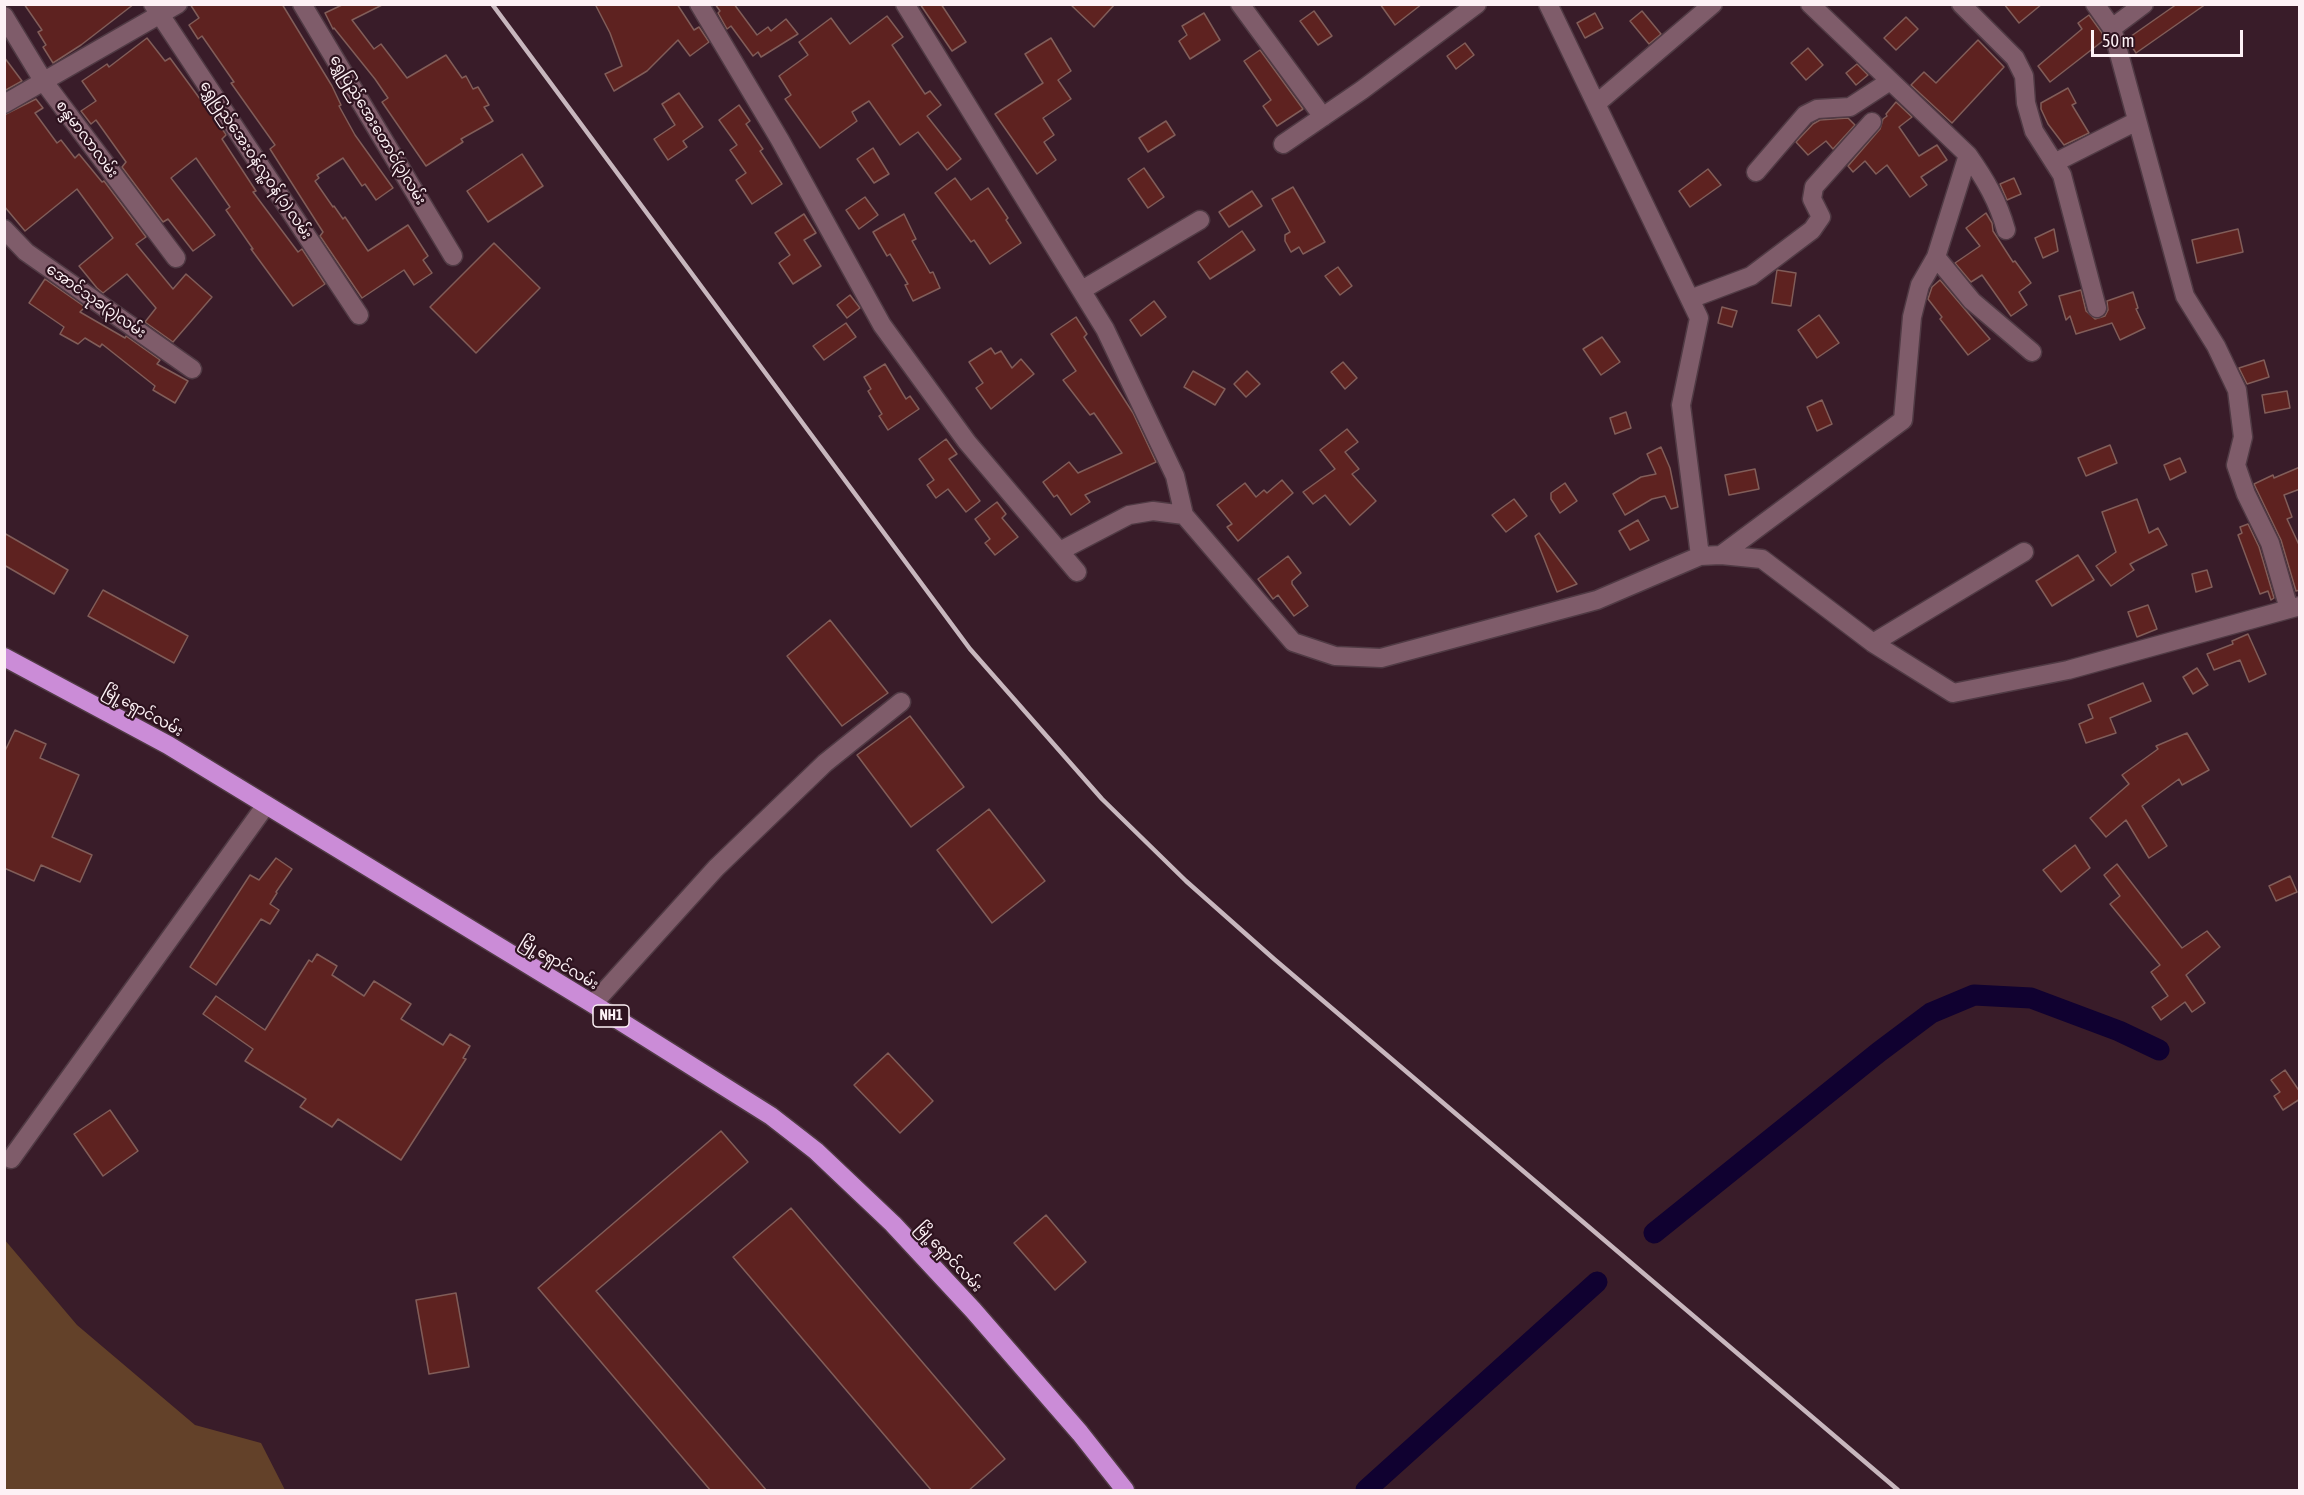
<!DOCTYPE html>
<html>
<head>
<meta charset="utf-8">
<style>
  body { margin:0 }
  #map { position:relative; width:2304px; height:1495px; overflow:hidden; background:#391c29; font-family:"Asap Condensed",sans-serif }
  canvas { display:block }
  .frame { position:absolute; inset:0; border:6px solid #fdf1f5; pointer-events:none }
  .scale { position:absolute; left:2091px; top:30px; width:152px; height:27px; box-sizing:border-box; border:3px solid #fdf1f5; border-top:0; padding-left:8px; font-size:18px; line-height:21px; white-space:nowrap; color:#fdf1f5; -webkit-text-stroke:4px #2e131f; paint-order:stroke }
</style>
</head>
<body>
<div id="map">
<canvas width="2304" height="1495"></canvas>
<div class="frame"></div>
<div class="scale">50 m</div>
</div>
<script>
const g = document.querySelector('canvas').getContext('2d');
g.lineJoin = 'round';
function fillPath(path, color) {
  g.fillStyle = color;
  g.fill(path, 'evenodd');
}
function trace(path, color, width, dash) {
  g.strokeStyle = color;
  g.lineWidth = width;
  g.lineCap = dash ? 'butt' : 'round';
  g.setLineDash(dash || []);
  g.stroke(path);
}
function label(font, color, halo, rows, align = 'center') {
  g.font = font + ' "Asap Condensed","Noto Sans Myanmar",sans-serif';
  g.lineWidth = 4.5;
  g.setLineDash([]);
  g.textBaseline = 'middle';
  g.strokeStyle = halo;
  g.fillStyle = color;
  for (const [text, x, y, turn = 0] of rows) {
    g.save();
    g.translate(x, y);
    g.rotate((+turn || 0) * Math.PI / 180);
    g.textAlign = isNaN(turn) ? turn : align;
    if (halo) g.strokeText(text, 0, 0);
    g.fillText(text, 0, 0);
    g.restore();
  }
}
const green = new Path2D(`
  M4,1239L77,1325L195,1425L261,1443L285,1490H5Z`);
const canal = new Path2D(`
  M1654,1233L1879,1052L1931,1013L1974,995L2031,998L2119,1031L2159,1050
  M1366,1490L1597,1282`);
const building = new Path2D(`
  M24,4H134L81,45L53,63L43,47L46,45L38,32L42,30Z
  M190,4H282L332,86L341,105L339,106L355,135L393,188L376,200L365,184L362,186L343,158L317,175L319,178L315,181L333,207L334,206L343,219L345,217L368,251L408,225L428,256L423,260L432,273L414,285L404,270L362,298L320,236L323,232L270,149L275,145L231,83L234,82L202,36L198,39L189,25L199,18Z
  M344,4H384L352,20L374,49L381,44L407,78L446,55L462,78L466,76L473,89L478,87L489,105L484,107L493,121L461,139L463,142L426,166L382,102L388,98L375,79L334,28L333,29L325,13Z
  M595,4H677L694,30L699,27L709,42L690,56L678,40L647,71L614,91L605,74L622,66L610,33Z
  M715,4H734L757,35L768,27L771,31L786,19L798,34L761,57L758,52L753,56L731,26L727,29L718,13L720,11Z
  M920,4H941L966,42L952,51Z
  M1070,4H1115L1094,27Z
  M1380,4H1422L1395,25Z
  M2004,4H2042L2019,23Z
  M2177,4H2206L2136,53L2127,39Z
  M1314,11L1332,36L1318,45L1300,21Z
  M1642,11L1661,34L1649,44L1630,21Z
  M1204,13L1220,40L1190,59L1179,41L1187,35L1182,26Z
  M1595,13L1603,28L1585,38L1577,23Z
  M2089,15L2102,33L2104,40L2050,82L2038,66L2082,29L2078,23Z
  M887,16L903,37L892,45L925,94L930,91L941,105L927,116L961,159L947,170L918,132L900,145L869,101L852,112L857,121L820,148L785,99L791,95L779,76L808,55L799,42L831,18L850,44Z
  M1906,17L1918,29L1896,50L1884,38Z
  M147,38L165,61L170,58L225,133L226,135L222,139L256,191L253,192L298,252L302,249L325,284L293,306L251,249H253L226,210L230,207L196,158L171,178L215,235L193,251L168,219L163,222L122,167L126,162L96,120L91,124L81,111L96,101L82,81L107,64L109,67Z
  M1051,38L1071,71L1058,80L1071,99L1043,118L1054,135L1044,142L1056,160L1037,174L995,114L1043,83L1025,54Z
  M1978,40L2004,67L1952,123L1911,85L1924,72L1936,83Z
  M1465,43L1474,55L1456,69L1447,56Z
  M1808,48L1823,65L1806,80L1791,63Z
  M1260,50L1303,109L1277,126L1263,106L1271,100L1244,61Z
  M4,57L22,81L4,91Z
  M1857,64L1868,75L1856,85L1846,73Z
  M2068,88L2076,103L2072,105L2089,133L2064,145L2048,124L2041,109V103Z
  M679,93L703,127L683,141L687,147L668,160L654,139L675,125L662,104Z
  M36,99L43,108L35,113L57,143L61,140L75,158L79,154L102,182L104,181L146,237L136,244L173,289L186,274L212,297L173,342L145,322L156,308L127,274L103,293L97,288L79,266L113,238L77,189L25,231L4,206V115Z
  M1896,102L1912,117L1899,127L1919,156L1937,145L1947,160L1921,177L1927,185L1910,197L1887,165L1876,174L1865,161L1853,172L1848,166L1880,129L1883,119L1887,116L1886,114Z
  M739,105L750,121L746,124L763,149L760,151L782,184L752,204L736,180L746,173L730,150L737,145L719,120Z
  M1848,118L1855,125L1833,149L1826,141L1808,155L1796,142L1813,124L1820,120Z
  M1166,121L1175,135L1148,152L1139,138Z
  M873,148L889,174L874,183L857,159Z
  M522,154L543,186L488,222L467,191Z
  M1144,168L1164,197L1148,208L1128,179Z
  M1708,169L1721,185L1690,207L1679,191Z
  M955,178L971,200L988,188L1008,218L1006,220L1021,243L990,264L974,240L971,242L935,193Z
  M2014,178L2021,194L2007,200L2000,184Z
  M1293,187L1325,242L1303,254L1299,247L1291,252L1285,241V235L1290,232L1272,199Z
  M1252,191L1262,206L1229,227L1219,212Z
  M865,197L878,215L859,229L846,210Z
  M1986,213L1992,223L1993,231L2013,262L2015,261L2031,283L2019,292L2027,305L2011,316L1982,275L1971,282L1955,263L1980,246L1966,228Z
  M804,214L816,233L804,240L821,266L793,284L779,263L790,255L775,233Z
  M904,214L916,239L912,241L930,273L933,272L940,288L913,301L905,285L908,284L890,254L887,256L873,232Z
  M2054,229L2058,251L2043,258L2035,238Z
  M2238,229L2243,252L2197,263L2192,240Z
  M1242,231L1255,250L1210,279L1198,262Z
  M494,243L540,288L476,353L430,307Z
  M1338,267L1352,286L1340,295L1325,276Z
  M1777,270L1796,273L1791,306L1772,303Z
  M45,279L85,307L80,312L125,338L126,336L160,360L157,364L188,381L175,403L153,390L155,386L102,344L100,347L85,338L78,344L60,334L64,327L29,303Z
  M1940,280L1990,339L1968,355L1940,319L1942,317L1928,299L1932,287Z
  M2081,290L2086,311L2095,319L2105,316L2108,310L2107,301L2133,292L2138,308L2136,309L2145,328L2120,340L2112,323L2076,334L2070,316L2066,320L2059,296Z
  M850,295L860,308L847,318L837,305Z
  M1154,301L1166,317L1141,336L1130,320Z
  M1722,307L1737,311L1732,327L1718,323Z
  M1819,315L1839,343L1817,358L1798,330Z
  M1076,317L1087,334L1084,337L1133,413L1156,462L1085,495L1090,502L1071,515L1057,495L1054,497L1043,482L1069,462L1078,473L1122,453L1094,413L1090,415L1063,380L1076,371L1051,334Z
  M846,323L856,337L824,360L813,346Z
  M1602,337L1620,362L1601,375L1583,349Z
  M991,348L995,354L1001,351L1012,368L1021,359L1034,374L991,409L976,388L983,383L969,362Z
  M2264,360L2269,377L2247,384L2239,368Z
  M1343,362L1357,378L1345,389L1331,372Z
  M885,364L906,399L910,396L919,409L888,430L879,416L882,414L868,391L871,389L864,377Z
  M1193,371L1225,389L1215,405L1184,387Z
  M1247,371L1260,384L1246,397L1234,384Z
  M2287,391L2290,408L2265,413L2262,395Z
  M1822,400L1832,424L1817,431L1807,407Z
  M1626,412L1631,428L1615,434L1610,418Z
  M1347,429L1358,442L1345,452L1359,469L1352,474L1376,501L1350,525L1325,495L1313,504L1303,492L1335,469L1320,450Z
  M946,439L957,454L949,459L980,501L966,512L948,489L936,498L927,485L934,480L919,459Z
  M2110,445L2117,463L2086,476L2078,458Z
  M1661,447L1670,468L1678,507L1671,509L1665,496L1652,499L1625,515L1613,494L1641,477L1656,474L1647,454Z
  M2180,458L2186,472L2170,480L2164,465Z
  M2300,467V489L2284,495L2292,517L2287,519L2300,547V590L2296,591L2281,540L2254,484L2273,475L2274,478Z
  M1755,469L1759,489L1729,495L1725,475Z
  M1282,480L1293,493L1238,541L1227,527L1232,524L1217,505L1245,483L1256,497L1264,490L1267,493Z
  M1565,483L1577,501L1560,513L1551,499V493Z
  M1514,499L1527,516L1506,532L1492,515Z
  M2137,499L2149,533L2158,528L2167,545L2130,564L2134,570L2111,586L2096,566L2116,552L2102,512Z
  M997,502L1006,514L1002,518L1018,537L995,555L985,543L990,539L975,519Z
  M1638,520L1649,540L1630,550L1619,531Z
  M2248,524L2259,547L2274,598L2271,600L2268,591L2260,594L2238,535L2242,533L2240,527Z
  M4,533L68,570L54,594L4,565Z
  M1539,533L1577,584L1557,592L1535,536Z
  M2078,555L2094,580L2052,606L2036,581Z
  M1288,556L1301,573L1292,581V584L1308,606L1294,616L1278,595L1273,599L1258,579Z
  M2207,570L2212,587L2196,592L2192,574Z
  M103,590L188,636L174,663L88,616Z
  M2148,605L2157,629L2137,637L2128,612Z
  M830,620L888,693L842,726L787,656Z
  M2248,634L2266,674L2249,682L2240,660L2214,670L2207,654L2233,644L2232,641Z
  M2197,668L2208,685L2193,694L2183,677Z
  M2143,683L2151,701L2110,718L2116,733L2086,743L2079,724L2093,718L2088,705Z
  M910,716L964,787L911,827L857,755Z
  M15,730L46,744L40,758L79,775L52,837L92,855L80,882L41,865L34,881L4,868V753Z
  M2187,733L2209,770L2182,785L2179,779L2142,806L2167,846L2149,858L2126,820L2106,837L2090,818L2129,784L2122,775L2158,749L2156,746Z
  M989,809L1045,881L992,923L937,850Z
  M2075,845L2090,868L2061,892L2043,870Z
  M276,858L292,869L276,892L277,893L270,904L279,910L270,924L261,919L216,985L190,967L250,875L259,880Z
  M2117,864L2182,948L2207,931L2220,947L2186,975L2205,1003L2192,1012L2185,1002L2161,1020L2152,1007L2168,996L2151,972L2160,965L2110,904L2120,896L2104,875Z
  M2290,876L2297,892L2276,901L2269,886Z
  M317,954L337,966L332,975L364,996L374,981L411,1004L401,1019L443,1045L450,1034L470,1046L463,1058L466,1059L401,1160L338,1119L332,1127L300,1107L306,1099L245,1061L253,1049L203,1014L216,996L265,1030L309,960L312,962Z
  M888,1053L933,1101L900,1133L854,1085Z
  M2285,1070L2300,1092V1099L2283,1110L2274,1096L2280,1092L2271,1080Z
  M110,1110L138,1151L103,1176L74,1134Z
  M721,1131L748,1162L596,1291L767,1491H711L538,1288Z
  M791,1208L1005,1459L968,1491H932L733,1257Z
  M1046,1215L1086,1262L1055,1290L1014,1243Z
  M456,1293L469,1367L429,1374L416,1300Z`);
const minor = new Path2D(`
  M153,4L359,315
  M302,4L453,256
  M699,4L780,140L882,325L967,442L1077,572
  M905,4L1105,329L1175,476L1184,515L1293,642L1335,656L1381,658L1597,600L1700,556L1721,555L1762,559L1873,643L1953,693L2068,670L2300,606
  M1240,4L1323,117
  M1548,4L1699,318L1681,405L1700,556
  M1810,4L1968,155C1985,179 1998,201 2006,230
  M1961,4L2015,58L2024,76L2026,103L2034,131L2062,175L2097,308
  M2095,4L2112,28L2185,296L2216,346L2237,390L2243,437L2236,465L2246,494L2270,543L2289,609
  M4,16L44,82L176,258
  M2112,28L2144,4
  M4,104L178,4
  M1596,104L1713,4
  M1283,144L1362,90L1477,4
  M2056,162L2137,121
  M1756,172L1805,115L1817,109L1850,107L1890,81
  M4,229L26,252L192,369
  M1936,257L1972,301L2032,352
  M1082,290L1200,220
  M1690,299L1751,276L1812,230L1821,217L1812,199L1814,187L1872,122
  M1060,551L1129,515L1153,511L1184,515
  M1721,555L1903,420L1912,317L1920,285L1936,257L1968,155
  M1873,643L2024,552
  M593,1004L716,868L825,763L901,702
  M11,1159L266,805`);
const highway = new Path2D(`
  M4,657L168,745L593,1004L771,1116L816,1151L893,1224L973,1310L1080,1433L1125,1490`);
const rail = new Path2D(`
  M492,4L970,649L1102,799L1186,881L1274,959L1898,1490`);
const shields = [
  [611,1016,36]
];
const shieldNames = [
  ["NH1",611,1016]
];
const streetNames = [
  ["ရွှေပြည်အေးတောင်(၃)လမ်း",378,130,59],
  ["စန္ဒမာလာလမ်း",87,139,53],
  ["ရွှေပြည်အေးဝန်လူ့ဝန် (၁) လမ်း",256,160,56],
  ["အောင်သုခ(၃)လမ်း",96,301,35],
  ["မြို့ရှောင်လမ်း",143,711,29],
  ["မြို့ရှောင်လမ်း",559,963,31],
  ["မြို့ရှောင်လမ်း",949,1257,47]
];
fillPath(green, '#634129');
trace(canal, '#100130', 21);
fillPath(building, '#5e2220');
trace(building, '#815d59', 1.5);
trace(minor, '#503a44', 21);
trace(highway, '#503a44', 21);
trace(minor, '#7f5c6a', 18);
trace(highway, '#cb8cd7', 18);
trace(rail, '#c8b7be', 4.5);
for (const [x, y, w] of shields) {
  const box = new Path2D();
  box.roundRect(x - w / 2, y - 11, w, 22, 4.5);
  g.fillStyle = '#2e131f';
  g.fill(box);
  trace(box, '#fdf1f5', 1.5);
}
label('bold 14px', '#fdf1f5', null, shieldNames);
label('15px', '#fdf1f5', '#2e131f', streetNames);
</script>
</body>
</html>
